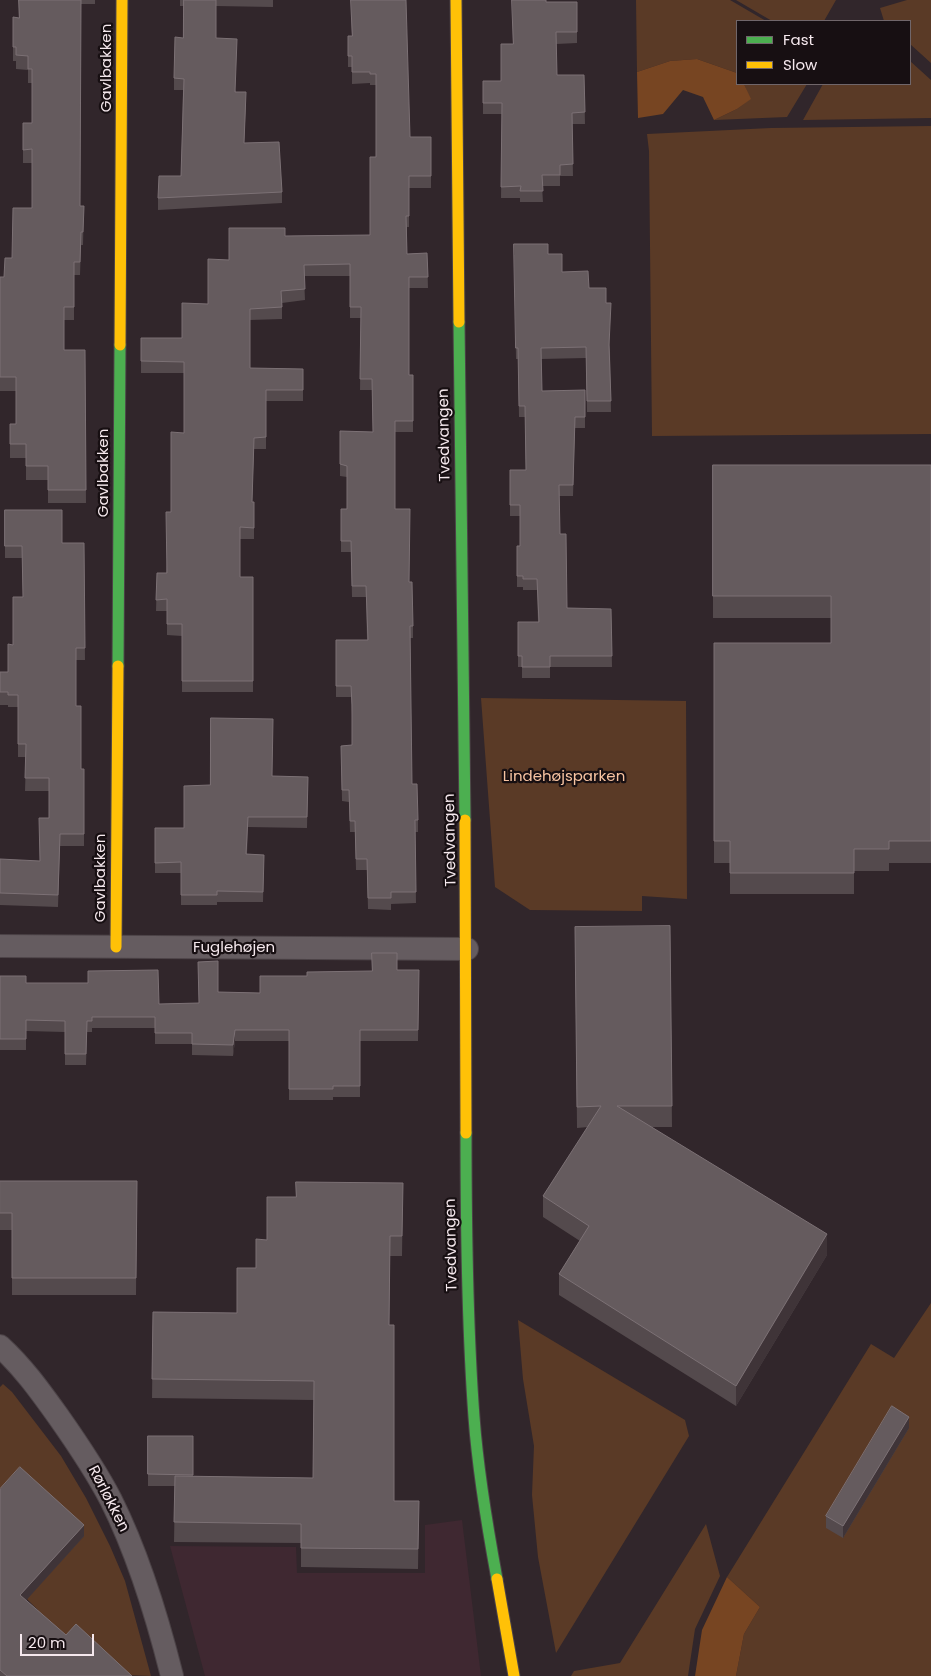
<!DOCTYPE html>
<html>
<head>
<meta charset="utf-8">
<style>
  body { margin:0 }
  #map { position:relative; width:931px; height:1676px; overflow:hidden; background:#31262b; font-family:Poppins,sans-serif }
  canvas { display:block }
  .legend { position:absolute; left:736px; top:20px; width:175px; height:65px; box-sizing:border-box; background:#170f12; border:1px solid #70666a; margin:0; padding:6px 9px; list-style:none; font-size:15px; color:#f5e8ed }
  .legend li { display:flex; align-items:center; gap:10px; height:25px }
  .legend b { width:25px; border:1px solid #70666a }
  .scale { position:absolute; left:20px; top:1634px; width:74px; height:22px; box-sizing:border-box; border:2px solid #f5e8ed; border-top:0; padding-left:6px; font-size:15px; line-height:18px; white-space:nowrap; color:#f5e8ed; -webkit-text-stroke:4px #170f12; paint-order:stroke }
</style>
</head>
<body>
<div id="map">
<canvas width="931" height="1676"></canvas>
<ul class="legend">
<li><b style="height:6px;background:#4caf50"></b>Fast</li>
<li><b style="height:6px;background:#ffc107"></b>Slow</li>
</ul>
<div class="scale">20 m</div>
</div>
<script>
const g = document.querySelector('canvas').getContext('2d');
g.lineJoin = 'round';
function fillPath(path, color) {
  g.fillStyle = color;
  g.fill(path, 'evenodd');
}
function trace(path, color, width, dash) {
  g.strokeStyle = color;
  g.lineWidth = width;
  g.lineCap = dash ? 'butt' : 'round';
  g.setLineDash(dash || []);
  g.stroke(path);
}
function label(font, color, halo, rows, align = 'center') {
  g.font = font + ' Poppins,sans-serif';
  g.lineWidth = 4.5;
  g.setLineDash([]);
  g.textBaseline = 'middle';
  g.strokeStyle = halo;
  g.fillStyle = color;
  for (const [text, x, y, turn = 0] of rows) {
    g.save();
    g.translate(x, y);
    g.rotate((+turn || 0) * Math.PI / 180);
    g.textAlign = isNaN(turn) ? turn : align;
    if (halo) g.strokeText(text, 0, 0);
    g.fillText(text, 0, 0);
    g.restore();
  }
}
const built = new Path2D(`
  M462,1520L481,1676H205L170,1546L296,1547L297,1573H425V1525Z`);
const green = new Path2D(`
  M636,0H730L766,21H737V73L697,59L670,61L637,72Z
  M736,0H836L824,21H772Z
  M907,0H931V63L910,44V21H884L880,8Z
  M910,61L931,80V118L803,120L823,84H910Z
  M744,84H807L787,117L714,120L737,109L750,99Z
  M931,126V434L652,436L649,151L647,134L771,128Z
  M481,698L686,701L687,899L642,896V911L530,910L495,887Z
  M931,1303V1676H736L744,1634L760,1607L727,1577L871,1344L894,1358Z
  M518,1320L685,1420L689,1436L556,1653L538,1557L532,1495L534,1446L523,1379Z
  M3,1384L12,1392L61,1456L86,1498L110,1546L125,1581L151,1676L42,1672L32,1617L38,1610L27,1599L84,1536L0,1500V1387Z
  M706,1524L720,1576L695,1629L688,1676H571L574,1671L620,1663Z`);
const forest = new Path2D(`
  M697,59L737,73V84H744L751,99L737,109L714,120L703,97L683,90L663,114L638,118L637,72L670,61Z
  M727,1577L760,1607L744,1634L736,1676H695L702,1630Z`);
const street = new Path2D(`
  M0,946L467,949
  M0,1346C23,1367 40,1391 58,1416C77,1443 96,1471 111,1500C139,1556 157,1616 172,1676`);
const fast = new Path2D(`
  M459,322L465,820
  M118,666L120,345
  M466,1133C466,1227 467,1323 474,1417C478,1472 487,1525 497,1579`);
const slow = new Path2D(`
  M456,0L459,322
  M120,345L122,0
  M465,820L466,1133
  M116,947L118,666
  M497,1579L514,1676`);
const wall = new Path2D(`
  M19,0H95V4H81L80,206H84L83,245H81L80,275H74V320H64V350H85L86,503H48V480H26V458H10V424H16V391H0V277H4L32,208V163H23V123H32V83H28V70L16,69V61H13V17L19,18Z
  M180,0H273V7L216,6V38L236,92L246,104L244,143L282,192V203L158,210V198L181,176L183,90H174V78L183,38L184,6H180Z
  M351,0L410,137H431V188H409V227H407V254L427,253L428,288H409V375H413V432H395V509L409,582L413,626V638H410L412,784L418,820V832H415L416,903L391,904V910L368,909L367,870H356L355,832H350L349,802L342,801L341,746L352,745V717L351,697H336V640H367L366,597H352L351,552H341V509H347V477L340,476V431L373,432L372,390H360L361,318H350V276H304L305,300L282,303V319L250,320V368L303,369V401H266V449H254L252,502H254V539H240V577H253V692H182V636L167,635V611H156L157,573H166L171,512L184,433V373H141V338H182L208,304L229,260L285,236L370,235L376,157V85H370V83L352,84V67H348V47L352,36Z
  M546,2H577V43L556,44L557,75H584L585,124H572L573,176H560V186H542L543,202H520V198H501L502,114H483V81H501L513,44Z
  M548,254L562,272L589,288L606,303L610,351L611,412H587L586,358L541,359L542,391L585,390V428H575L573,496H559L560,534L567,608L611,609L612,667H550V678H522V667H518V622H538L537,590H523V587H517V546H520V516H510V470H526L525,417H519L518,359H516L514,255Z
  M713,465H931V863H889V871H854V894H730V863H714V643H831V618H713Z
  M5,510L62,543H84L85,660H76V706L81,769H84V846H60L58,907L0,905V871L40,861L49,818V791H25L26,757H18V707H8V705H0V672H8L13,645L23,597L22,558H5Z
  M273,776L308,777L307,828L248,827L247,854L264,855L263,902H217V905H181V873H155V828H184L210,785Z
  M670,926L672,1127H651L827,1255L736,1406L559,1295V1274L580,1241L543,1217V1196L588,1127L577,1128L575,927Z
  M198,962L218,992L260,993L307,976L397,970H419L418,1041H360V1097H333V1100H289V1041H235L233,1056L192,1055V1044H155V1028H92V1032H87L86,1065H65V1032L26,1031V1050H0V976L26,983L159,1004L199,1003Z
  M0,1181H137L136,1295H12V1230H0Z
  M403,1183L402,1256H390L389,1325L394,1501H419L418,1569L301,1567V1543L174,1542L175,1486H148V1436H193V1476L313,1478L314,1400L152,1398L153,1312L237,1313L256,1268L267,1240L296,1197Z
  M909,1428L843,1538L826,1528V1516Z
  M0,1489L84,1536L26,1600L66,1635L132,1676H0Z`);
const shadedWall = new Path2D(`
  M235,1030V1041L233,1056V1045Z
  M827,1234V1255L736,1406V1386Z
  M909,1417V1428L843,1538V1526Z
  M84,1525V1536L20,1607V1595Z`);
const building = new Path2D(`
  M19,0H81L80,206H84L83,232H81L80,262H74V307H64V350H85L86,490H48V466H26V444H10V424H16V377H0V277H4L5,258H12L13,208H32V149L23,150V123H32V69H28V56L16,55V47H13V17L19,18Z
  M184,0H216V38L237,39L235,92H246L244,143L279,142L282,192L158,198L159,176H181L184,79L174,78L175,37L183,38Z
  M351,0H406L410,137H431V176H409V216H406L407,254L427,253L428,277H409V375H413V421H395V509H410L409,582H412L413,626H410L412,784H417L418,820H415L416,892H391V898H368L367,859H356L355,821H350L349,790H342L341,746L352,745V705L351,686H336V640H368L366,586H352L351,541H341V509H347V466L340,464V431L373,432L372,379H360L361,307H350V264L304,265L305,289L281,291L282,307L250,309V368L303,369V390H266V437L254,438L252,502H254V528L240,527V577H253V681H182V624H167V599L156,600L157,573H167L166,512H171V432L184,433V362L141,361V338H182V303L208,304V259L229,260V228H285V236L370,235V157H376V74H370V72H352V56H348V36H352Z
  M512,0H546V2H577V32H556L557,75H584L585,112L572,113L573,164L560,165V175H542L543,191H520L521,186L501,187L502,103H483V81H501V44H513Z
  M514,244H548V254H562V272L588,271L589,288H606V303H611L609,345L611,401H587L586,347L541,348L542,391L585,390V417H575L573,485H559L560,534H566L567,608L611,609L612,656H550V667H522V656H518V622H539L537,579H523V576H517V546H520V505H510V470H526L525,406H519L518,348H516Z
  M713,465H931V841H889V849H854V873H730V841H714V643H831V596H713Z
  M5,510H62V543H84L85,648H76V706H81V769H84V834H60L58,895L0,893V859L40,861L39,818H49V778H25L26,744H18V695H8V692H0V672H8V644L13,645V597H23L22,546H5Z
  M211,718L273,719L272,776L308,777L307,817H248L246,854L264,855L263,892L217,891V895H181V862L155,863V828H184V786L210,785Z
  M670,926L672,1106H617L827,1234L736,1386L559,1274L589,1226L543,1196L601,1106L577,1107L575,927Z
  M372,953H397V970H419L418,1030H360V1086H333V1089H289V1030H235L233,1045L192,1044V1033H155V1017H92V1021H87L86,1054H65V1021L26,1020V1039H0V976H26V983H88V971L158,970L159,1004L199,1003L198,962L218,961V992L260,993V976H307V972L372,971Z
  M0,1181H137L136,1278H12V1213H0Z
  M296,1182L403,1183L402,1236H390L389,1325H394V1501H419L418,1549L301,1548V1524L174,1522L175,1476L313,1478L314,1381L152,1379L153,1312L237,1313V1268H256V1239L267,1240V1197H296Z
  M892,1406L909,1417L843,1526L826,1516Z
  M148,1436H193V1475L148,1474Z
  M20,1467L84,1525L20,1595L66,1635L76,1624L132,1676H7L0,1670V1489Z`);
const streetNames = [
  ["Gavlbakken",107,68,-90],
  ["Tvedvangen",445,435,-91],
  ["Gavlbakken",104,473,-90],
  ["Tvedvangen",451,840,-91],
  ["Gavlbakken",101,878,-90],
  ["Fuglehøjen",234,948],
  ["Tvedvangen",452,1245,-91],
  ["Rørløkken",108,1499,63]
];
const parkNames = [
  ["Lindehøjsparken",564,777]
];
fillPath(built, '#3f2831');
fillPath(green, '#5a3a26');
fillPath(forest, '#774522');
trace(street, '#4c4347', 24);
trace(fast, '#4c4347', 13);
trace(slow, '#4c4347', 13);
trace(street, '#655c60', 22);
trace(fast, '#4caf50', 11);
trace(slow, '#ffc107', 11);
fillPath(wall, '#544a4d');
fillPath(shadedWall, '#3f3438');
fillPath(building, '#655b5e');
trace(building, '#7c7175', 1);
label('15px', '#f5e8ed', '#170f12', streetNames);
label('15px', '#f8c4a2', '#170f12', parkNames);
</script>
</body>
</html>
